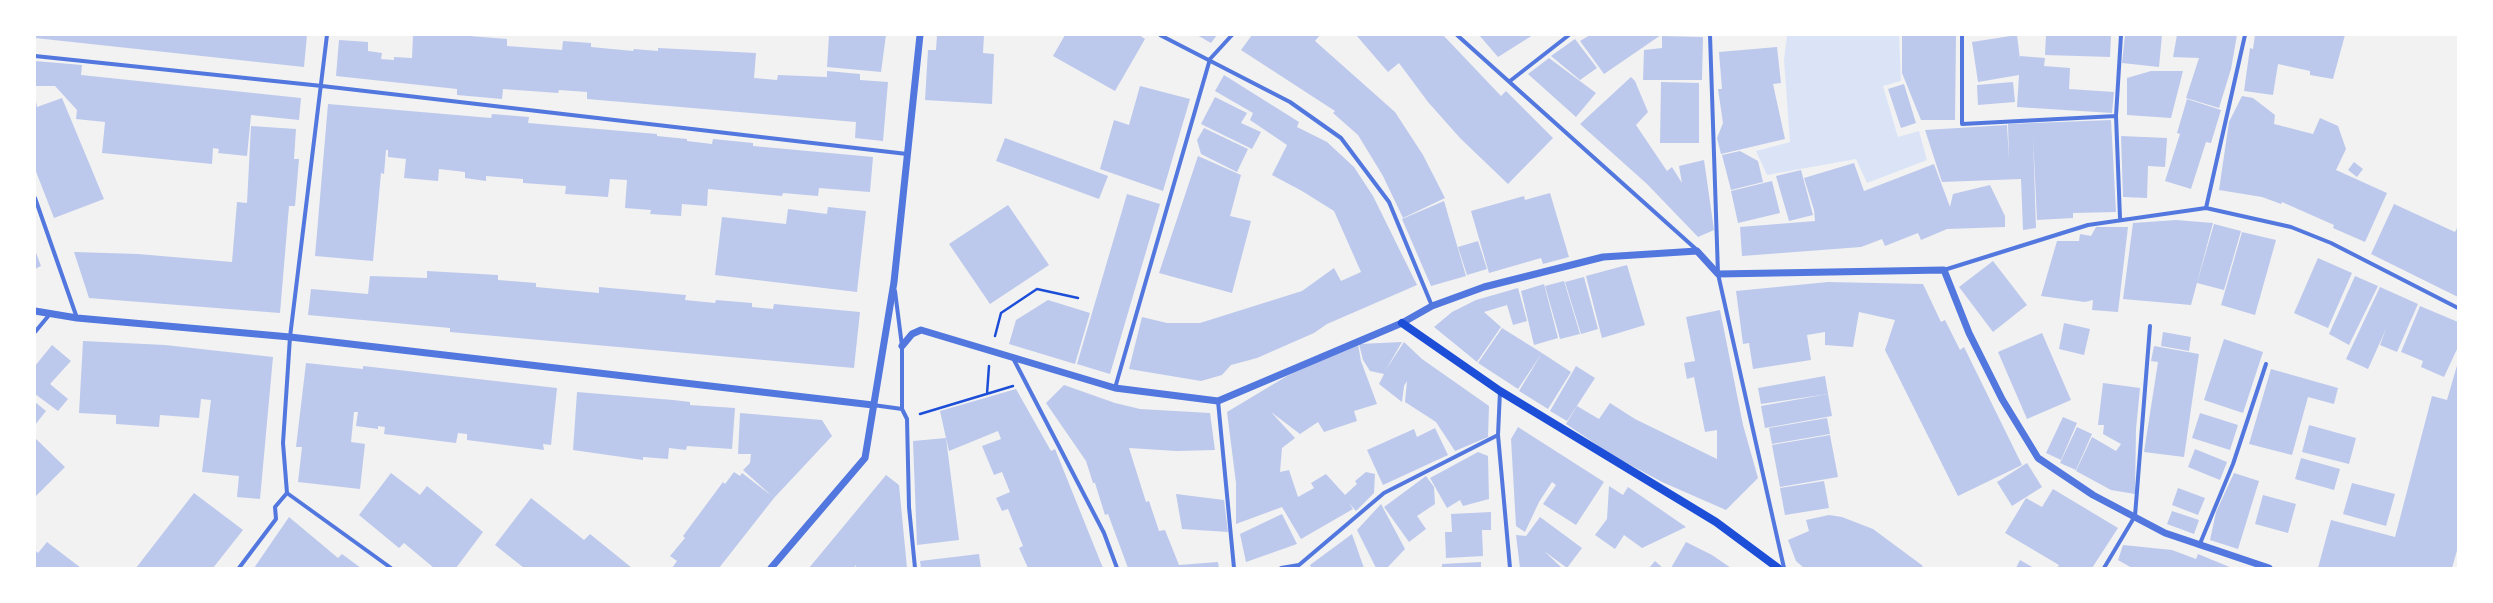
<!DOCTYPE html>
<html>
<head>
<meta charset="utf-8">
<style>
  body { margin:0 }
  #map { position:relative; width:2493px; height:603px; overflow:hidden; background:#f2f2f2; font-family:"Noto Sans",sans-serif }
  canvas { display:block }
  .frame { position:absolute; inset:0; border:36px solid #fff; pointer-events:none }
</style>
</head>
<body>
<div id="map">
<canvas width="2493" height="603"></canvas>
<div class="frame"></div>
</div>
<script>
const g = document.querySelector('canvas').getContext('2d');
g.lineJoin = 'round';
function fillPath(path, color) {
  g.fillStyle = color;
  g.fill(path, 'evenodd');
}
function trace(path, color, width, dash) {
  g.strokeStyle = color;
  g.lineWidth = width;
  g.lineCap = dash ? 'butt' : 'round';
  g.setLineDash(dash || []);
  g.stroke(path);
}
const green = new Path2D(`
  M1787,35H1899L1901,81L1883,86L1898,137L1919,131L1927,160L1867,183L1856,159L1767,175L1756,151L1790,142L1784,60Z`);
const building = new Path2D(`
  M35,35H307L304,67L35,38Z
  M413,35H457L507,39V46L562,50L563,41L591,43V47L633,51L634,49L658,51V48L756,53L754,78L777,80L778,75L827,77V71L860,74V80L888,82L883,141L855,138L856,122L587,99V92L559,90L558,93L503,89L502,99L457,95V89L336,76L339,40L368,42V51L382,53L381,59L394,60V57L412,58Z
  M829,35H886L881,72L827,67Z
  M937,35H984L983,53L994,54L992,104L925,100L928,50H936Z
  M1065,35H1139L1145,39L1115,91L1053,56Z
  M1197,35H1217L1211,43Z
  M1252,35H1320L1315,41L1395,112L1423,155L1445,198L1403,218L1383,176L1358,135L1333,113L1335,111L1241,50Z
  M1356,35H1443L1501,96L1506,91L1553,138L1508,184L1460,138L1428,102L1399,63L1388,72Z
  M1479,35H1533L1498,57Z
  M1590,35H1661L1604,74L1580,41Z
  M1902,35H1956L1955,120H1921L1902,73Z
  M2017,35L2020,59V56L2045,58L2044,66L2070,68L2069,89L2114,92L2112,113L2017,107L2019,75L1978,82L1972,42Z
  M2046,35H2111L2110,57L2045,55Z
  M2125,35H2162L2159,67L2122,63Z
  M2177,35H2237L2231,69L2219,108L2186,98L2199,58L2173,57Z
  M2255,35H2345L2333,79L2310,75V71L2278,64L2273,95L2244,91L2250,48L2253,49Z
  M1662,36L1703,37L1702,80H1643L1644,50L1662,48Z
  M1575,39L1597,68L1580,80L1551,56Z
  M1777,47L1781,83L1773,84L1785,139L1721,154L1717,138L1723,123L1718,89H1722L1719,52Z
  M1549,58L1596,93L1576,117L1528,74Z
  M35,61L82,65L81,75L301,98L299,120L251,115L247,156L218,153L219,149L213,148L212,164L102,153L105,122L76,119L77,110L55,86H35Z
  M2151,71H2183L2171,118L2127,115V78Z
  M1224,75L1299,122L1297,127L1327,142L1354,167L1373,196L1417,285L1327,324L1314,333L1257,358L1231,365L1222,375L1201,381L1129,369L1142,317L1167,323H1200L1302,291L1334,268L1341,281L1361,272L1334,211L1302,191L1272,175L1287,145L1250,120L1253,113L1215,91Z
  M1631,77L1635,81L1648,112L1636,125L1667,171L1672,167L1682,183L1679,166L1704,160L1714,230L1698,237L1647,184L1580,124Z
  M1661,82L1699,83V143H1660Z
  M2013,82L2015,102L1978,105L1977,85Z
  M1904,84L1916,123L1901,128L1888,89Z
  M1140,86L1190,99L1163,191L1100,169L1114,120L1129,125Z
  M35,95L37,107L62,98L104,199L54,218L35,169Z
  M2242,96L2253,98L2275,115L2274,124L2313,134L2320,118L2338,126L2346,149L2336,170L2387,193L2365,242L2333,228L2334,225L2282,202L2281,204L2262,197L2219,190L2229,122Z
  M1215,97L1247,113L1241,123L1261,132L1252,149L1201,124Z
  M2187,99L2221,110L2211,143L2206,142L2191,189L2165,181L2180,134L2177,133Z
  M328,104L491,118L492,114L529,117L528,123L657,134V136L687,139V141L712,144L713,139L753,143V146L873,157L870,192L819,188L818,196L783,193L782,196L708,189L707,206L682,204L681,216L650,214L651,210L625,208L627,180L610,179L608,197L565,194L566,186L523,183V179L486,176V181L465,178V172L439,169L438,181L404,178L406,159L388,157V150H386L384,174L381,173L373,261L315,256Z
  M2111,120L2116,212L2073,213V218L2037,220L2033,137L2036,228L2023,230L2021,179L1942,182L1925,130L2007,125L2009,160L2008,124Z
  M251,126L296,129L294,159H299L295,206H289L280,313L89,298L74,252L138,254L232,262L237,202L247,203Z
  M1204,128L1248,149L1237,172L1201,154L1197,140Z
  M2121,136L2167,138L2165,167L2148,166L2147,198L2123,197Z
  M1005,138L1108,176L1099,199L996,161Z
  M1740,151L1758,161L1763,182L1731,190L1722,155Z
  M1198,156L1241,175L1230,216L1251,221L1232,293L1159,273Z
  M2354,162L2363,169L2357,177L2348,170Z
  M1854,163L1864,191L1934,164L1950,207L1953,194L1990,185L2005,216V227L1947,229L1921,240L1918,233L1885,246L1882,239L1861,247L1742,256L1740,227L1815,221L1814,210L1804,178Z
  M1801,170L1813,215L1789,221L1776,176Z
  M1772,181L1780,213L1738,223L1731,191Z
  M1550,193L1569,257L1543,264L1541,258L1489,273L1471,211L1524,196L1525,200Z
  M1127,194L1160,204L1110,374L1077,364Z
  M1444,201L1466,276L1431,286L1402,219Z
  M2394,204L2455,232L2458,226V297L2371,254Z
  M1008,205L1049,265L990,304L949,244Z
  M828,207L866,211L857,292L715,275L722,217L786,224L788,209L827,214Z
  M2176,220L2213,223L2191,305L2123,299L2133,223Z
  M2214,224L2241,231L2224,290L2197,283Z
  M2096,227H2128L2118,312L2092,310L2093,300L2085,302L2041,296L2057,241H2079L2080,234L2091,236Z
  M2242,232L2276,240L2255,315L2221,305Z
  M1478,241L1487,269L1467,275L1458,247Z
  M35,250L41,266L35,269Z
  M2318,258L2352,273L2328,328L2294,313Z
  M1993,261L2027,305L1993,332L1959,287Z
  M1627,265L1645,325L1602,338L1586,276Z
  M427,271L498,275V280L536,283V287L599,293V287L686,295L685,300L715,303L716,300L752,303V307L773,309L774,304L860,312L854,368L450,332V328L308,315L311,289L368,294L370,276L427,278Z
  M2355,276L2378,286L2349,345L2329,334Z
  M1584,277L1598,329L1581,334L1565,282Z
  M1564,281L1580,334L1560,339L1545,286Z
  M1828,282L1923,284L1941,322L1945,320L1960,350L1964,347L2022,465L1958,496L1885,350L1895,320L1859,312L1853,347L1825,345V332L1807,335L1811,360L1753,369L1749,343L1743,344L1736,291Z
  M1544,284L1558,338L1534,345L1521,291Z
  M2380,287L2418,304L2397,352L2380,345L2386,329L2368,369L2346,359Z
  M1518,288L1527,321L1513,325L1507,305L1484,312L1501,327L1477,362L1434,327L1452,312L1476,300Z
  M1048,300L1090,313L1075,364L1009,344L1016,320Z
  M2420,306L2458,322V347L2444,377L2421,367L2423,361L2401,352Z
  M1720,310L1743,425L1758,478L1726,510L1662,482L1612,455L1566,424L1577,406L1599,419L1610,403L1635,419L1717,459V430L1705,432L1694,377L1687,379L1684,363L1695,361L1686,317Z
  M2064,323L2090,329L2084,355L2059,349Z
  M1502,328L1542,353L1518,389L1478,363Z
  M2163,332L2191,337L2189,351L2161,346Z
  M2042,333L2071,400L2027,419L1998,352Z
  M2224,339L2263,352L2243,413L2204,400Z
  M83,341L165,345L273,357L260,499L237,497L239,476L202,472L211,400L201,399L199,418L160,415L159,427L116,424V415L79,413Z
  M1402,342L1385,371L1404,342L1422,359L1489,406L1488,437L1455,451L1436,422L1405,402L1407,381L1404,386L1402,402L1379,384L1384,374L1370,371L1363,360L1359,344Z
  M1358,344L1361,361L1377,404L1354,411L1357,421L1324,432L1318,422L1300,434L1271,412L1295,438L1282,448L1280,472L1289,470L1298,497L1314,488L1311,483L1326,474L1345,495L1357,484L1355,481L1366,472L1375,474L1374,493L1356,511L1349,503L1353,509L1301,539L1282,507L1236,524V483L1227,412L1287,376Z
  M52,345L71,361L50,384L68,399L58,411L35,394V366Z
  M2154,346L2199,354L2184,457L2144,452L2158,362L2151,361Z
  M1542,353L1571,372L1548,409L1519,391Z
  M2458,362V547L2452,568H2318L2331,520L2395,537L2432,396L2447,400Z
  M306,363L363,369V366L557,388L551,445L543,444L544,450L467,440V434L458,433L456,443L384,434L385,427L378,426V429L356,426L358,412H354L351,442L365,444L360,489L298,482L302,447H296Z
  M1576,366L1595,378L1567,421L1550,411Z
  M2271,369L2338,388L2334,404L2308,397L2292,455L2249,444Z
  M1825,376L1828,394L1761,404L1758,388Z
  M2103,383L2140,388L2136,429L2135,494L2111,490L2076,471L2092,437L2116,451L2121,444L2103,434L2104,425H2098Z
  M1064,385L1115,403L1140,409L1210,413L1215,450L1177,451L1129,448L1146,502L1149,501L1159,531L1165,530L1179,565L1218,562L1219,568H1128L1108,514L1105,515L1095,483H1093L1086,461L1046,403Z
  M1016,389L1051,451L1055,449L1103,568H1028L1019,548L1023,546L1008,509L1002,511L996,498L1010,492L1002,472L994,475L982,446L1001,439L998,431L949,451L946,438L959,540L917,545L913,441L946,438L940,411Z
  M577,392L673,400L690,402V405L735,408L732,449L687,446L686,450L669,448L668,459L643,457V460L573,450Z
  M1828,394L1832,416L1765,428L1761,406Z
  M35,402L46,411L35,425Z
  M740,413L822,420L832,436L774,498L719,568H672L677,561L670,556L685,538L683,536L723,482L725,484L734,472L740,476L742,473L772,496L743,470L750,463L751,454H738Z
  M2200,413L2238,425L2230,450L2192,438Z
  M2063,417L2077,423L2061,460L2046,453Z
  M1827,418L1830,434L1772,444L1769,428Z
  M2309,425L2356,438L2349,464L2302,452Z
  M1518,427L1604,482L1576,525L1543,504L1556,485L1552,482L1539,502L1525,532L1516,526L1511,439Z
  M2077,427L2092,434L2076,470L2060,463Z
  M1435,428L1448,455L1383,485L1367,450L1414,429L1417,437Z
  M1830,435L1838,477L1780,487L1772,445Z
  M35,438L65,467L35,497Z
  M2195,449L2227,462L2220,480L2188,467Z
  M1478,452L1488,456L1489,499L1463,506L1460,500L1447,508L1430,478Z
  M2301,458L2340,469L2334,490L2295,479Z
  M2027,463L2042,487L2012,506L1997,482Z
  M391,473L420,495L427,486L483,532L456,568H434L404,543L399,548L359,515Z
  M2234,473L2259,481L2238,549L2210,540L2216,512Z
  M886,475L899,485L907,568H856V565L854,568H809Z
  M1426,476L1434,487L1435,504L1417,516L1426,529L1409,542L1384,507Z
  M1824,481L1829,508L1785,515L1780,488Z
  M2352,483L2395,494L2386,526L2343,514Z
  M1609,486L1623,495L1628,487L1686,527L1642,548L1624,535L1615,549L1595,535L1607,519Z
  M2178,488L2205,498L2198,515L2172,505Z
  M2053,489L2118,528L2092,568H2057L2059,565L2005,533L2026,498L2042,507Z
  M194,493L243,530L213,568H136Z
  M1176,494L1224,500L1228,532L1182,529Z
  M2263,495L2296,504L2288,533L2255,524Z
  M531,498L584,540L590,534L632,568H524L495,545Z
  M1381,504L1405,549L1387,568H1376L1357,530Z
  M2172,511L2199,520L2194,534L2167,524Z
  M1491,512V530H1482L1483,556L1446,558L1445,532H1452L1451,514Z
  M1282,514L1297,544L1246,562L1240,534Z
  M1829,515L1842,517L1873,529L1923,566L1921,568H1804L1796,561L1788,540L1809,531L1806,520Z
  M289,517L338,558L342,554L361,568H254Z
  M1540,517L1582,548L1567,568L1544,551L1562,568H1520L1516,535L1526,536Z
  M1352,534L1364,568H1311L1310,565Z
  M47,542L81,568H35V550L38,553Z
  M1686,542L1712,555L1731,568H1671Z
  M2123,545L2172,550L2196,559L2198,554L2232,568H2132L2118,560Z
  M979,554L981,568H921L920,561Z
  M2020,560L2034,568H2016Z
  M1655,561L1663,568H1649Z
  M1481,562V568H1442V564Z`);
const path = new Path2D(`
  M995,336L1001,313L1037,289L1078,298
  M987,394L989,366
  M920,414L1013,386`);
const minor = new Path2D(`
  M1160,35L1290,102L1341,138L1389,202L1432,306
  M1457,35L1697,250
  M1710,35L1718,274L1784,568
  M1962,35V124L2116,116
  M35,56L322,86L907,154
  M1510,81L1569,35
  M35,198L77,318
  M2206,208L2245,35
  M2120,218L2116,116L2121,35
  M1944,270L2088,225L2206,208L2291,227L2331,243L2458,308
  M895,291L902,346V409L907,419L909,507L915,568
  M35,332L50,314
  M1013,358L1104,533L1117,568
  M1115,388L1210,59L1232,35
  M1500,391L1498,435L1510,568
  M1218,401L1234,568
  M873,405L902,409
  M287,493L391,568
  M2199,546L2233,464L2266,364
  M239,568L276,519L275,507L287,493L283,443L290,337L327,35
  M1281,568L1299,565L1384,493L1498,435
  M2104,568L2135,516L2150,326`);
const tertiary = new Path2D(`
  M35,311L77,318L290,337L873,405
  M902,346L912,334L921,330L1115,388L1218,401L1402,323L1432,306L1484,287L1603,257L1697,251L1718,274L1944,270L1969,333L2002,399L2038,458L2093,495L2165,533L2269,568
  M771,568L865,458L894,282L920,35`);
const secondary = new Path2D(`
  M1402,323L1500,391L1716,522L1778,568`);
fillPath(green, '#dbe4f7');
fillPath(building, '#bdc9ec');
trace(path, '#1d4ed8', 2.5);
trace(minor, '#5277de', 4);
trace(tertiary, '#5277de', 7);
trace(secondary, '#1d4ed8', 8);
</script>
</body>
</html>
